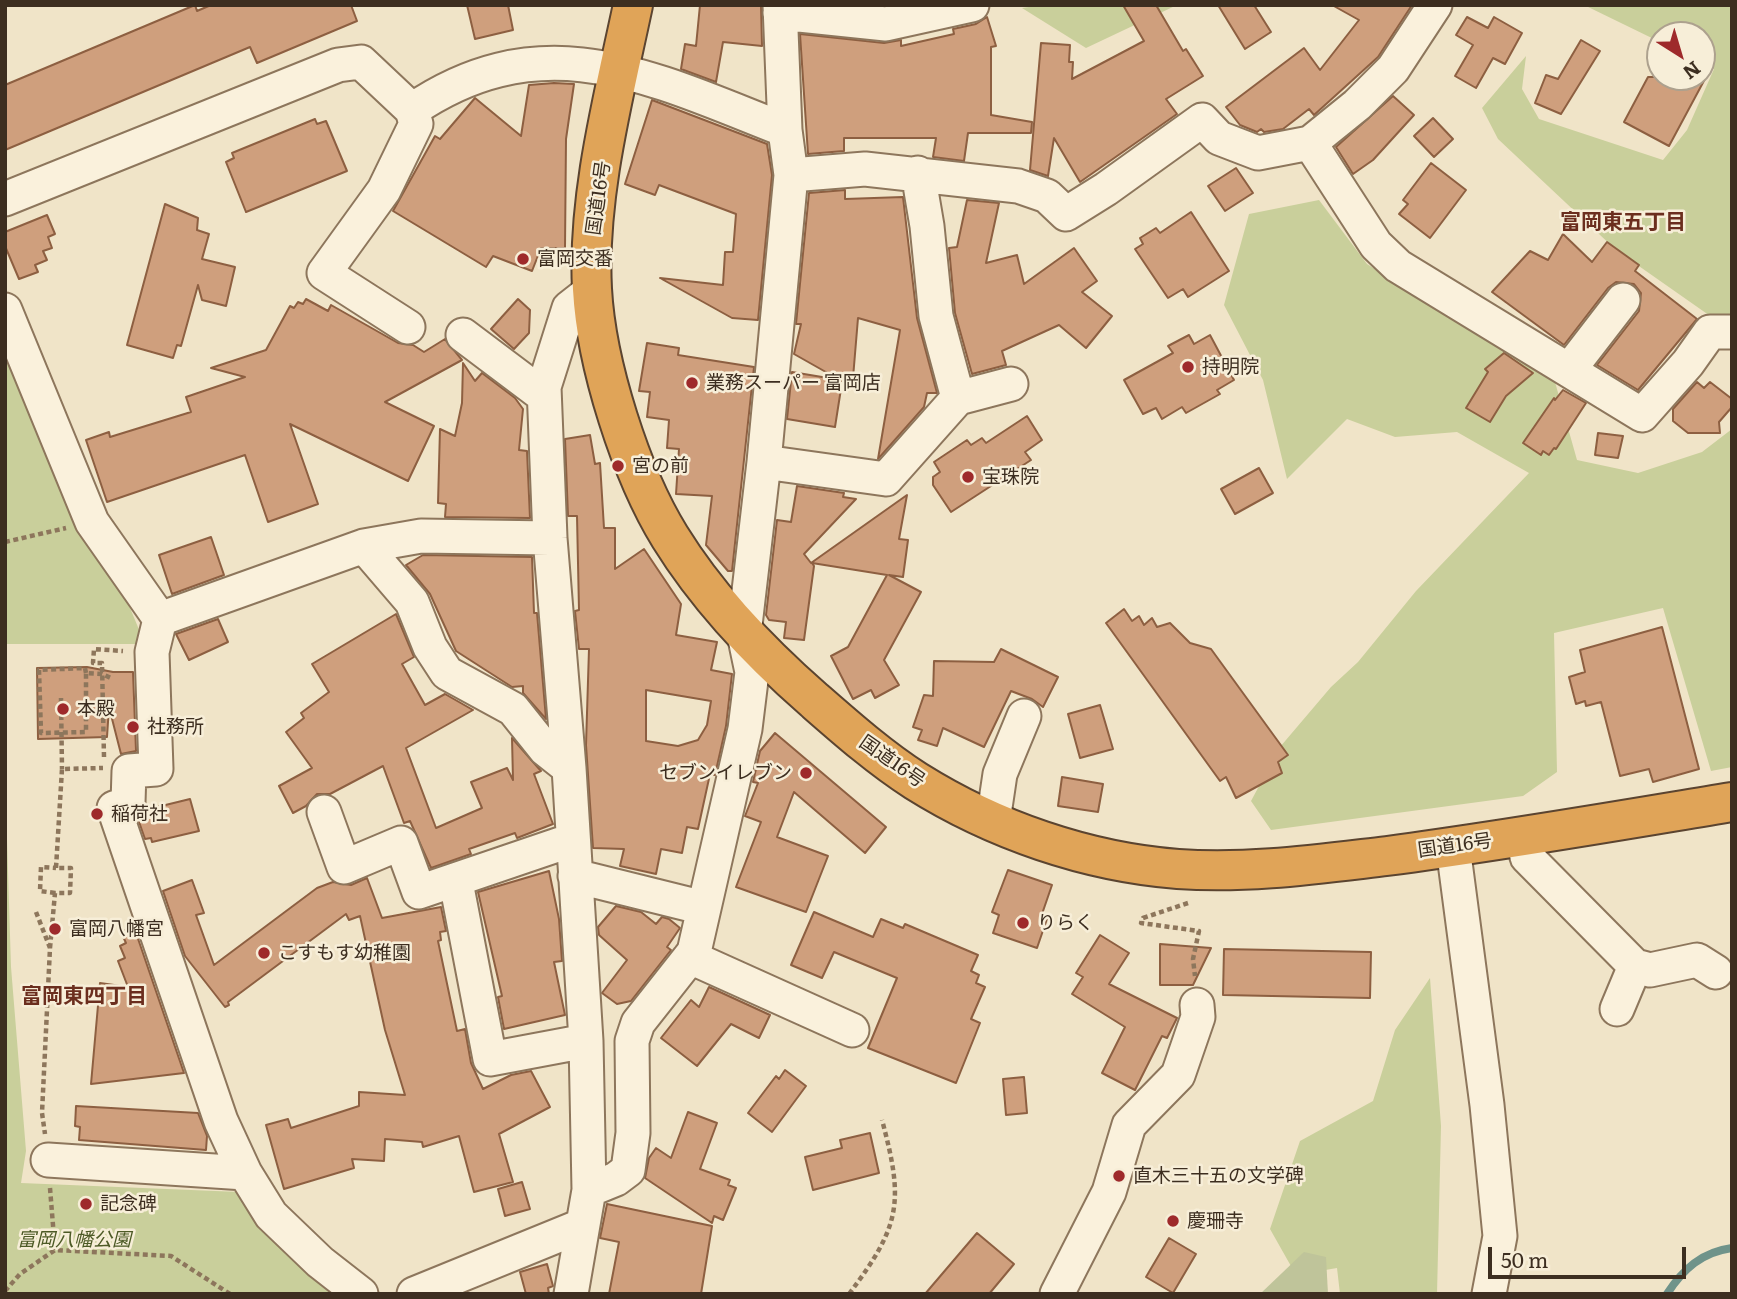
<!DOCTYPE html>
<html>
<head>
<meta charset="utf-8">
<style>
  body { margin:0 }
  #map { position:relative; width:1737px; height:1299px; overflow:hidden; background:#f0e4c8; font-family:Literata,serif }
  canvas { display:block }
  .frame { position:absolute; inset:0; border:7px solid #3d2e20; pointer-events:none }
  .north { position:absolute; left:1646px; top:21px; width:70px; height:70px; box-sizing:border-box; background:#f7eed8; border:2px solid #ada18e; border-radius:50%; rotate:143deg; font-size:19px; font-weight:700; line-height:28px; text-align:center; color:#3d2e20 }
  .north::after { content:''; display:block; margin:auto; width:24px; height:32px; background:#9e2a2b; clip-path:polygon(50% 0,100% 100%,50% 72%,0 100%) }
  .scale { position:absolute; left:1488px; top:1247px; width:198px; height:32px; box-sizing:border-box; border:4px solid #3d2e20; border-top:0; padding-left:9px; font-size:21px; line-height:24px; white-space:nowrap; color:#3d2e20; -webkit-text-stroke:5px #f7eed8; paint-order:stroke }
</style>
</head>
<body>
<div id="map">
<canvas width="1737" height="1299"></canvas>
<div class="frame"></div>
<div class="north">N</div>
<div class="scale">50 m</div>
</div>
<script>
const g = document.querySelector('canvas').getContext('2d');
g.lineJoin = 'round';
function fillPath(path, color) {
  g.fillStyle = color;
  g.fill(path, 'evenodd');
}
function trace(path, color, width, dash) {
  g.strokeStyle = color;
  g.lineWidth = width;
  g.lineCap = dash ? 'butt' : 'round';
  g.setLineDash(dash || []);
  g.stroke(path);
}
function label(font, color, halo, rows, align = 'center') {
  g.font = font + ' Literata,"Noto Sans JP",serif';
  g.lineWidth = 5;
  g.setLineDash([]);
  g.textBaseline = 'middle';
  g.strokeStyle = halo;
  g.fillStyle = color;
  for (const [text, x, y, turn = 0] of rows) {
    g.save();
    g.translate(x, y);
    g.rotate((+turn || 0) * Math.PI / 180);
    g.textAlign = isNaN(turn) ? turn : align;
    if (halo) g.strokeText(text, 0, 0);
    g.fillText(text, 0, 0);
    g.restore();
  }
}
const green = new Path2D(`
  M1042,5H1177L1086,48L1022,8Z
  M1584,5H1732V342L1713,318L1616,250L1498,139L1482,108L1526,56L1522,89L1539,119L1663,160L1687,130L1714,69L1702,63V35H1660V42Z
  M1319,200L1367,264L1555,382L1577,460L1638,473L1702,452L1732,429V767L1711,771L1663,608L1554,633L1557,772L1523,796L1271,830L1251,801L1280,747L1331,687L1358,662L1416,591L1529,473L1457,432L1395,437L1347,419L1287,479L1263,380L1224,305L1249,214Z
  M5,355L92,540L118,579L145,644H6L5,704Z
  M5,775L11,967L26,1151L21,1183L264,1193L339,1294H5Z
  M1430,978L1441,1126L1437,1294H1340L1337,1268L1296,1275L1270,1229L1300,1141L1373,1101L1395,1030Z`);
const cemetery = new Path2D(`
  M1304,1252L1326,1257L1328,1294H1260Z`);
const stream = new Path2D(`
  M1667,1294C1683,1269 1702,1252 1732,1248`);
const building = new Path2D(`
  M195,5L197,11L211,5H351L357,21L257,63L250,47L5,150V85Z
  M467,5H508L513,30L475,39Z
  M700,5H761L762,46L723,42L716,82L681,69L685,44L696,46Z
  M1123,5H1156L1183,51L1186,49L1203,76L1166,99L1177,114L1080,182L1054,138L1048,176L1030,170L1041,43L1070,45L1069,62H1073L1072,79L1144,41Z
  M1218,5H1254L1271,32L1245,49Z
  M1332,5H1412L1378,57L1314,115L1309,109L1283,129L1264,132L1261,129L1257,132L1240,125L1226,107L1304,48L1320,70L1359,20Z
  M987,17L996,46L991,47V115L1032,122L1031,133H968L964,161L933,157L936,138H844V151L808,154L800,34L884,43L901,40V46L954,34L953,29L976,24Z
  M1467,17L1488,28L1494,17L1522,33L1505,64L1493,58L1476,88L1455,76L1473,45L1456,35Z
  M1581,40L1600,51L1561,114L1535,103L1546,75L1558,79Z
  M1648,77H1706L1669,146L1624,122Z
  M554,83L574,84L566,139L565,248H541L532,271L493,256L486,267L393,211L435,136L440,139L475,98L521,136L529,85Z
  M1393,96L1414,115L1373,160L1353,174L1336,147Z
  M652,100L767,144L772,175L758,320L732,318L660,278L723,285L725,252H733L736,214L659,185L655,195L625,184Z
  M1433,118L1453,139L1434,157L1414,136Z
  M315,119L317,124L326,121L347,171L246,212L226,162L234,158L232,153Z
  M1431,163L1466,190L1430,238L1399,214L1408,204L1403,200Z
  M1236,168L1253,193L1225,211L1208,186Z
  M845,190V199L903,197L917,318L937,393H927L924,407L878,459L900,330L858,318L853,378L843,376L835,427L787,419L792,372L840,380L794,354L801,324H796L809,193Z
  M967,200L999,203L986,263L1017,255L1024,284L1074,248L1097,281L1082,292L1112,316L1086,348L1059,325L1002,351L1006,365L972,374L955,313L949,248L957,247Z
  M165,204L198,218L197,230L209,234L202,259L235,267L226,306L202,300L198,285L181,346L177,345L173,358L127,345Z
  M1191,212L1229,271L1188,297L1183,289L1168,298L1135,249L1143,244L1140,238L1156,228L1160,233Z
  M47,215L55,234L48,237L52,248L43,251L47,260L35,265L38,272L19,279L5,246V232Z
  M1563,234L1592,262L1607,242L1639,265L1635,271L1697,319L1638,390L1597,365L1639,311L1641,293L1634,284L1616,282L1608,288L1564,345L1492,292L1530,251L1548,260Z
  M306,299L328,311L331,305L398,343L413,345L424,352L445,339L462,360L385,402L434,426L408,481L290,424L318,504L268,522L245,455L107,502L86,440L109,432L110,437L191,412L186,397L245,377L211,368L266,350L290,306L294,308L298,302L303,304Z
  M518,299L530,310L529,333L514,349L491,329Z
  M1189,335L1194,344L1210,335L1234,380L1217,390L1220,394L1186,413L1182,407L1162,419L1156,408L1143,414L1124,380L1173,353L1168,346Z
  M647,343L679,348L678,355L754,367L732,571H728L706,545L712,496L676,494L679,449L667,448L669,420L647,417L650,392L639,391Z
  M1504,353L1533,373L1506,396L1490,422L1466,408L1488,372L1485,369Z
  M463,363L475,381L482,373L515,398L523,409L519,450L527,451L530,518L445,517L446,504L438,503L440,429L455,436L462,403Z
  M1697,382L1704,388L1710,382L1732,399V407L1719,422L1720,433H1688L1673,421V409Z
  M1563,390L1586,403L1556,449L1554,448L1549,455L1543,451L1541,455L1523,443L1554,398L1555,400Z
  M1027,416L1042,440L1025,452L1031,460L951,512L933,485V477L940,472L934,462L967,440L971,445L982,438L986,443Z
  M1598,433L1623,436L1618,458L1595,455Z
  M590,435L595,464L600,463L604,528H615V569L644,549L681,604L676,635L717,642L711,670L732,674L726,726L715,775L710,774L698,829L687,827L682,853L661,849L656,874L620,866L624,849L593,848L586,745L589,649H579L575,611L579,610L577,516H568L565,439ZM646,690L711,701L707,725L698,740L678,746L646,741Z
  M1259,468L1273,493L1235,514L1221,489Z
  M797,486L844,493L843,497L856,499L804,554L811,563L907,495L899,539L908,540L903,577L889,575L921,592L884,660L899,685L875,698L871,690L853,699L831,656L848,647L887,575L812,563L814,566L804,640L784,638L786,622L769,620L766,615L777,520L791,522Z
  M211,537L224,575L172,594L159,555Z
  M423,555L532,557L534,613H537L546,719L523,693V686L512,687L456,651L430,594L406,565Z
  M1124,609L1132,621L1139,616L1144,625L1152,618L1157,627L1170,623L1190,643L1211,649L1288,755L1278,762L1282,773L1236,798L1226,777L1220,781L1106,623Z
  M396,614L414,657L402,664L425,705L445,694L473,710L406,748L436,828L482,808L471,782L507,768L513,780L512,738L541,771L534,774L553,824L517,838L515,833L469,849L471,854L431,868L410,821L404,823L383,766L330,794H317L306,806L293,813L279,786L312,768L286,732L304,718L301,713L329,692L312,664Z
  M218,619L228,642L189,660L176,634Z
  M1662,627L1699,769L1653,782L1649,769L1620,776L1601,702L1586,706L1585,701L1576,704L1569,677L1585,672L1580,650Z
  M1001,649L1058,677L1043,707L1032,699L1011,691L984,747L943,728L937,746L918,740L922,730L913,727L924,695L933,696L934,661L994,662Z
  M87,667L113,672H133L136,751L121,754L109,707L107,737L38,739L37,668Z
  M1100,705L1113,749L1080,758L1068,714Z
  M775,733L886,827L865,853L794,792L777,837L828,856L806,912L736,887L761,822L745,816L758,783L753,782L760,751Z
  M1062,777L1103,784L1098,812L1058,806Z
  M190,799L199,831L152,842L151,838L145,839L138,819L145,810Z
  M1008,870L1052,885L1042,914L1048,916L1037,948L993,933L999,915L992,912Z
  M549,871L559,919L562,961L554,962L565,1015L504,1029L498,997L502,996L478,892Z
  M367,878L382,918L441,907L446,931L440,932L441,940L438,941L457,1031L465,1029L471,1063L483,1089L511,1075L531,1071L550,1107L499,1134L513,1182L474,1192L459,1136L423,1147L422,1142L385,1139L384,1161L352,1159L354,1168L284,1189L266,1125L288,1119L291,1128L359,1106V1092L405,1095L385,1030L360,916L349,920L346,914L228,1002L229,1005L225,1007L185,956L163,891L192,880L204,913L196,915L214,965L317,888L333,882L351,885Z
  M616,906L641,912L656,924L662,917L669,919L680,928L667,947L671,950L631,1001L617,1004L602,993L627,960L599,935L598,927Z
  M814,912L873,937L881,919L903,928L905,924L978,955L971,971L979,975L976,983L985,987L971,1019L980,1023L956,1083L868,1048L897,978L834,952L822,978L791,965Z
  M134,927L184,1073L91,1084L100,983L128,987L118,961L125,958L120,946L126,943L121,932Z
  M1100,935L1129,953L1109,984L1177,1018L1167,1038L1162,1036L1135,1090L1102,1073L1125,1027L1072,994L1083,977L1076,973Z
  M1160,944L1211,948L1193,985H1160Z
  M1224,949L1371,952L1370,998L1223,995Z
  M709,987L770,1015L759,1038L731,1024L697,1066L661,1038L691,1000L699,1007Z
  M785,1070L806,1086L772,1132L748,1113L776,1076L779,1079Z
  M1024,1077L1027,1113L1006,1115L1003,1079Z
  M76,1106L198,1113L207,1136L206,1150L79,1140L80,1127L75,1126Z
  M688,1112L717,1123L700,1169L730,1180L728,1185L736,1188L723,1220L714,1216L712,1223L645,1178L649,1158L656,1148L671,1158Z
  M870,1133L879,1173L813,1190L805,1157L842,1148L840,1140Z
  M522,1182L530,1209L505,1216L498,1189Z
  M607,1204L712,1226L701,1294H609L619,1242L600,1238Z
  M977,1233L1014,1264L989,1294H925Z
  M1169,1238L1196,1254L1173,1293L1146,1277Z
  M547,1264L553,1286L548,1288L549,1294H526L520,1272Z`);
const path = new Path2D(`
  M5,542L66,528
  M86,673L85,668L39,670L41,733L86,732V673L102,674L113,679
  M61,698L62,769
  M104,757L102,663H93L94,649L123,651
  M55,893L40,891L41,867L56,868
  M1188,903L1143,918L1141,923L1199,931L1193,959L1195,976
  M36,912L50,948L42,1113L45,1134
  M50,948L55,893H70L71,868H56L62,769L103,768
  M50,1188L55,1250
  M5,1291L20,1274L55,1250L171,1256L230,1294
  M849,1294C901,1225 904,1202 882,1120`);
const minor = new Path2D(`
  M780,13L886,24L972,5
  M1310,143L1376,245L1398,266L1642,415L1688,363L1710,332H1732
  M918,173L927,226L936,316L958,398
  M791,175L865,169L1018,186L1047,196L1066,214L1106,189L1202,120L1219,138L1258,153L1310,143L1357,105L1393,69L1435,5
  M5,199L338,65L361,62L412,110C544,20 654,79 785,130
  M5,310L92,522L160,619L364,546L421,536L550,538
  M408,327L324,273L384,190L416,124L412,110
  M463,335L544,396
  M1569,370L1623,300
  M764,462L886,479L958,398L1011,384
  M364,546L412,602L430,647L447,673L513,709L545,749L569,768
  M160,619L152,652L156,769L129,771L128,803L114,808L221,1121L245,1173L271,1215L320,1262L361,1294
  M324,812L344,867L401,843L419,892L572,840
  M993,821L1000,774L1024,716
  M1523,836L1527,857L1635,966L1617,1009
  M1453,847L1487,1105L1500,1236L1489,1294
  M575,876L704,908
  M456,882L490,1059L586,1041
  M690,957L852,1030
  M1635,966L1650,970L1697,960L1716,972
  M48,1160L245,1173
  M589,1190L616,1179L628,1170L633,1133L632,1041L638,1023L694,952L745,729L752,672L744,634L764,462L791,175L785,130L780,5
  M414,1294L581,1226
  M571,1294L589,1190L586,1041L569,768L550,538L544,387L569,308L592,290
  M1057,1294L1109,1192L1129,1125L1178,1075L1198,1017L1197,1005`);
const highway = new Path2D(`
  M633,5C614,95 587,197 592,289C596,364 631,474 670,537C709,600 759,652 814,700C846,728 880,758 916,781C994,830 1087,862 1178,869C1249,874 1318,864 1387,856C1502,841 1617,821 1732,802`);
const markers = [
  [523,259,7,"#9e2a2b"],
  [1188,367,7,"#9e2a2b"],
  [692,383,7,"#9e2a2b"],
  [618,466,7,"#9e2a2b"],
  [968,477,7,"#9e2a2b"],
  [63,709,7,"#9e2a2b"],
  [133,727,7,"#9e2a2b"],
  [806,773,7,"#9e2a2b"],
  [97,814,7,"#9e2a2b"],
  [1023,923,7,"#9e2a2b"],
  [55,929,7,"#9e2a2b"],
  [264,953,7,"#9e2a2b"],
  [1119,1176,7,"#9e2a2b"],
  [86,1204,7,"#9e2a2b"],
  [1173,1221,7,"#9e2a2b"]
];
const streetNames = [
  ["国道16号",599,198,-82],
  ["国道16号",892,762,35],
  ["国道16号",1455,846,-8]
];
const poiNames = [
  ["富岡交番",537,259],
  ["持明院",1202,367],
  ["業務スーパー 富岡店",706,383],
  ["宮の前",632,466],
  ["宝珠院",982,477],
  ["本殿",77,709],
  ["社務所",147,727],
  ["セブンイレブン",792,773,"right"],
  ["稲荷社",111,814],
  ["りらく",1037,923],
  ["富岡八幡宮",69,929],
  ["こすもす幼稚園",278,953],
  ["直木三十五の文学碑",1133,1176],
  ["記念碑",100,1204],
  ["慶珊寺",1187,1221]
];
const parkNames = [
  ["富岡八幡公園",74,1240]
];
const neighbourhoodNames = [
  ["富岡東五丁目",1623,223],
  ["富岡東四丁目",84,997]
];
fillPath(green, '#c9cf9b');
fillPath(cemetery, '#bfc49a');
trace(stream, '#6f938a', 8);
fillPath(building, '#cf9f7d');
trace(building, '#8d5f41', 2);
trace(minor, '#8d765c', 37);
trace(highway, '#5b4430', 42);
trace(path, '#8d765c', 4.5, [5, 3.5]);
trace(minor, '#faf1dc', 33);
trace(highway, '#e0a458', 38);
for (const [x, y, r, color] of markers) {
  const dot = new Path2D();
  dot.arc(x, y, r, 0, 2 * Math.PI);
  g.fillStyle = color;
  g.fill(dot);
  trace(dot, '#f7eed8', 2.5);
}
label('19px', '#3d2e20', '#f7eed8', streetNames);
label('19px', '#3d2e20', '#f7eed8', poiNames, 'left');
label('italic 19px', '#4d5a26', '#f7eed8', parkNames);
label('bold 21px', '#6b2e1e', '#f7eed8', neighbourhoodNames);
</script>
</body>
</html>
